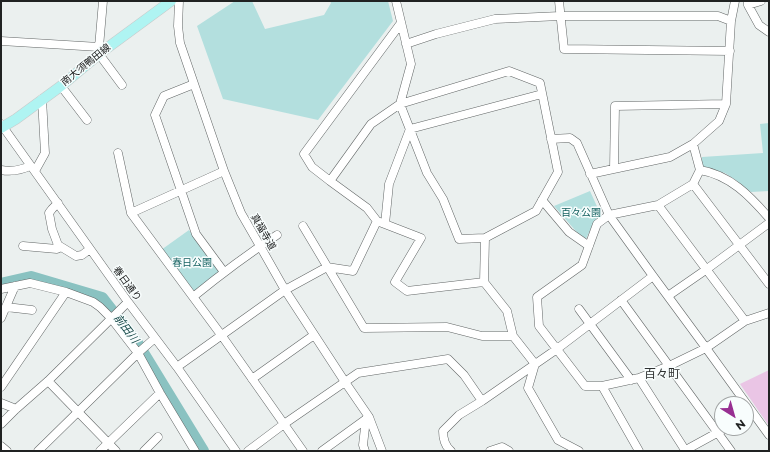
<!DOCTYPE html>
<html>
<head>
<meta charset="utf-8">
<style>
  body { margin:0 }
  #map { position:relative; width:770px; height:452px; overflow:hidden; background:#ebf0ef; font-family:Montserrat,sans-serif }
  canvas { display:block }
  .frame { position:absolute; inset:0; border:2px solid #202222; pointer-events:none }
  .north { position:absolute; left:714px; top:396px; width:40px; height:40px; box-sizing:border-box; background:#f8fdfd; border:1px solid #a2a5a5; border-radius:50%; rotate:143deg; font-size:11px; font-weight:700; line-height:16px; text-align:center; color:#202222 }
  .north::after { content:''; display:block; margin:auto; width:14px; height:18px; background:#982f92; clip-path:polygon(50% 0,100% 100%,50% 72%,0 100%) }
</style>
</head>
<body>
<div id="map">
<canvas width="770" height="452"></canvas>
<div class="frame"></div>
<div class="north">N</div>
</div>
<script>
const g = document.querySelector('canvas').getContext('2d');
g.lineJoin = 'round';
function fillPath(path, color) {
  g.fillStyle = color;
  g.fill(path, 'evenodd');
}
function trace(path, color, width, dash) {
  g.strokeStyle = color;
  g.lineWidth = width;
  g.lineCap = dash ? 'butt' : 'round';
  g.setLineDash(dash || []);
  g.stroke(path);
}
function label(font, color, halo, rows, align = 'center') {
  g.font = font + ' Montserrat,"Noto Sans JP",sans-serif';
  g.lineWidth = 3;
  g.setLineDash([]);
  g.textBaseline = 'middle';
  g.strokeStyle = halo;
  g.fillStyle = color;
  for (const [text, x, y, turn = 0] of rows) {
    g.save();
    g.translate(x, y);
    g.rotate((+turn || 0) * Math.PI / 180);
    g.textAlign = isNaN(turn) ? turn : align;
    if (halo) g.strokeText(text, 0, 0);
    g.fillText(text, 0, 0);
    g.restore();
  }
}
const green = new Path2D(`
  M235,1H252L265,29L324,15L331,3L330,1H388L393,21L318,120L223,99L197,26Z
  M769,123V191L751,192L737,181L725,173L702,167V157L763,153L760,124Z
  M590,191L600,213L594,222L585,241L574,229L554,206Z
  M189,230L220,271L193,293L161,250Z`);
const river = new Path2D(`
  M1,284L31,277L102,298L137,343L203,451`);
const building = new Path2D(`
  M769,370V426L740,384Z`);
const minor = new Path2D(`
  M179,1L178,26L180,43L224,171L241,213L260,246L285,290L345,382L369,417L382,451
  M559,1L564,49L730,51
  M748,1V5L759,25L769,32
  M748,5L761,1
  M1,41L99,47
  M406,44L436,34L495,19L560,16H718L731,21
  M103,51L99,47L103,1
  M99,54L122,85
  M194,84L164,96L155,115L196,234L224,272
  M61,86L87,120
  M1,124L128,302L177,367L236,451
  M551,139L570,138L577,143L609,215L653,276L706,348L769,435
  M693,144L700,170L693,184L658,205L609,215L597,224L582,265L537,297L539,326L585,386H602L639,378L669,366L706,348L745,321L769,313
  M118,153L131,213L222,336L303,451
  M614,169L615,106L726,104
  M1,170C11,172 21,170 30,166
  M700,170C730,175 750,196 769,218
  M35,171L45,153L42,99
  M590,174L670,157L693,144L719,121L726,104L731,21L735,1
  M330,181L371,124L400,104L509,71L540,83L558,172L536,211L485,238L459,239L443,199L427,173L400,104L411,64L396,1
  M693,184L769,284
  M542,200L569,232L589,246
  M58,203L52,209L49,213L52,229L58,245L76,256L82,255L90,249
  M658,205L745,321
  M131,213L224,171
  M377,221L421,238L395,282L407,291L484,282L507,311L513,336L535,364
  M385,224L389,184L410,129L542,94
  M303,226L364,328L447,327L482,336H513
  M23,246L57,249L61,247
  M484,282L485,238
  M1,289L30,283L66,292L93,302L100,307L111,318L138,353L160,393L195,451
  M668,296L707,269L769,223
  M193,297C220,275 248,254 277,235
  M621,300L731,451
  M6,307L32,310
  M579,309L631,380
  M1,318L15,286
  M535,364L528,388L558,440L579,451
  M177,367L285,290L327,267L353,271L377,221L367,208L330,181L312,167L304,154L401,23
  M639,378L685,450
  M252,379L314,335
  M48,381L116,451
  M602,386L639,451
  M1,387L66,292
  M1,403L16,409
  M1,424L16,409L48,381L128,302
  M1,446L7,451
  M38,451L138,353L155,338
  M100,451L160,393
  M144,451L158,437
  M248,451L284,424L358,373L448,359L464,375L482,401L557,349L653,276
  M322,451L369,417
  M365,451L363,445L366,419
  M451,451C445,446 443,439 443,431L459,415L482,401
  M490,451L502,447L509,451
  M684,451L726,428`);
const major = new Path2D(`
  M1,128L16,119L61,86L103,51L171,1`);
const streetNames = [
  ["南大須鴨田線",86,65,-39],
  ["真福寺道",263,232,60],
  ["春日通り",127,284,54]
];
const parkNames = [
  ["百々公園",581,213],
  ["春日公園",192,263]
];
const waterNames = [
  ["前田川",126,329,53]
];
const quarterNames = [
  ["百々町",662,374]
];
fillPath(green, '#b3dfde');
trace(river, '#8ac2c1', 12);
fillPath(building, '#eac5e5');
trace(minor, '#626666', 9);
trace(major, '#c9caca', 11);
trace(minor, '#fff', 8);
trace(major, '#aff4f2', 10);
label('10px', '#202222', '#f8fdfd', streetNames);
label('10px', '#136160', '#f8fdfd', parkNames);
label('italic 11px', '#114544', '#f8fdfd', waterNames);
label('12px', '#2e3131', '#f8fdfd', quarterNames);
</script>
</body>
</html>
